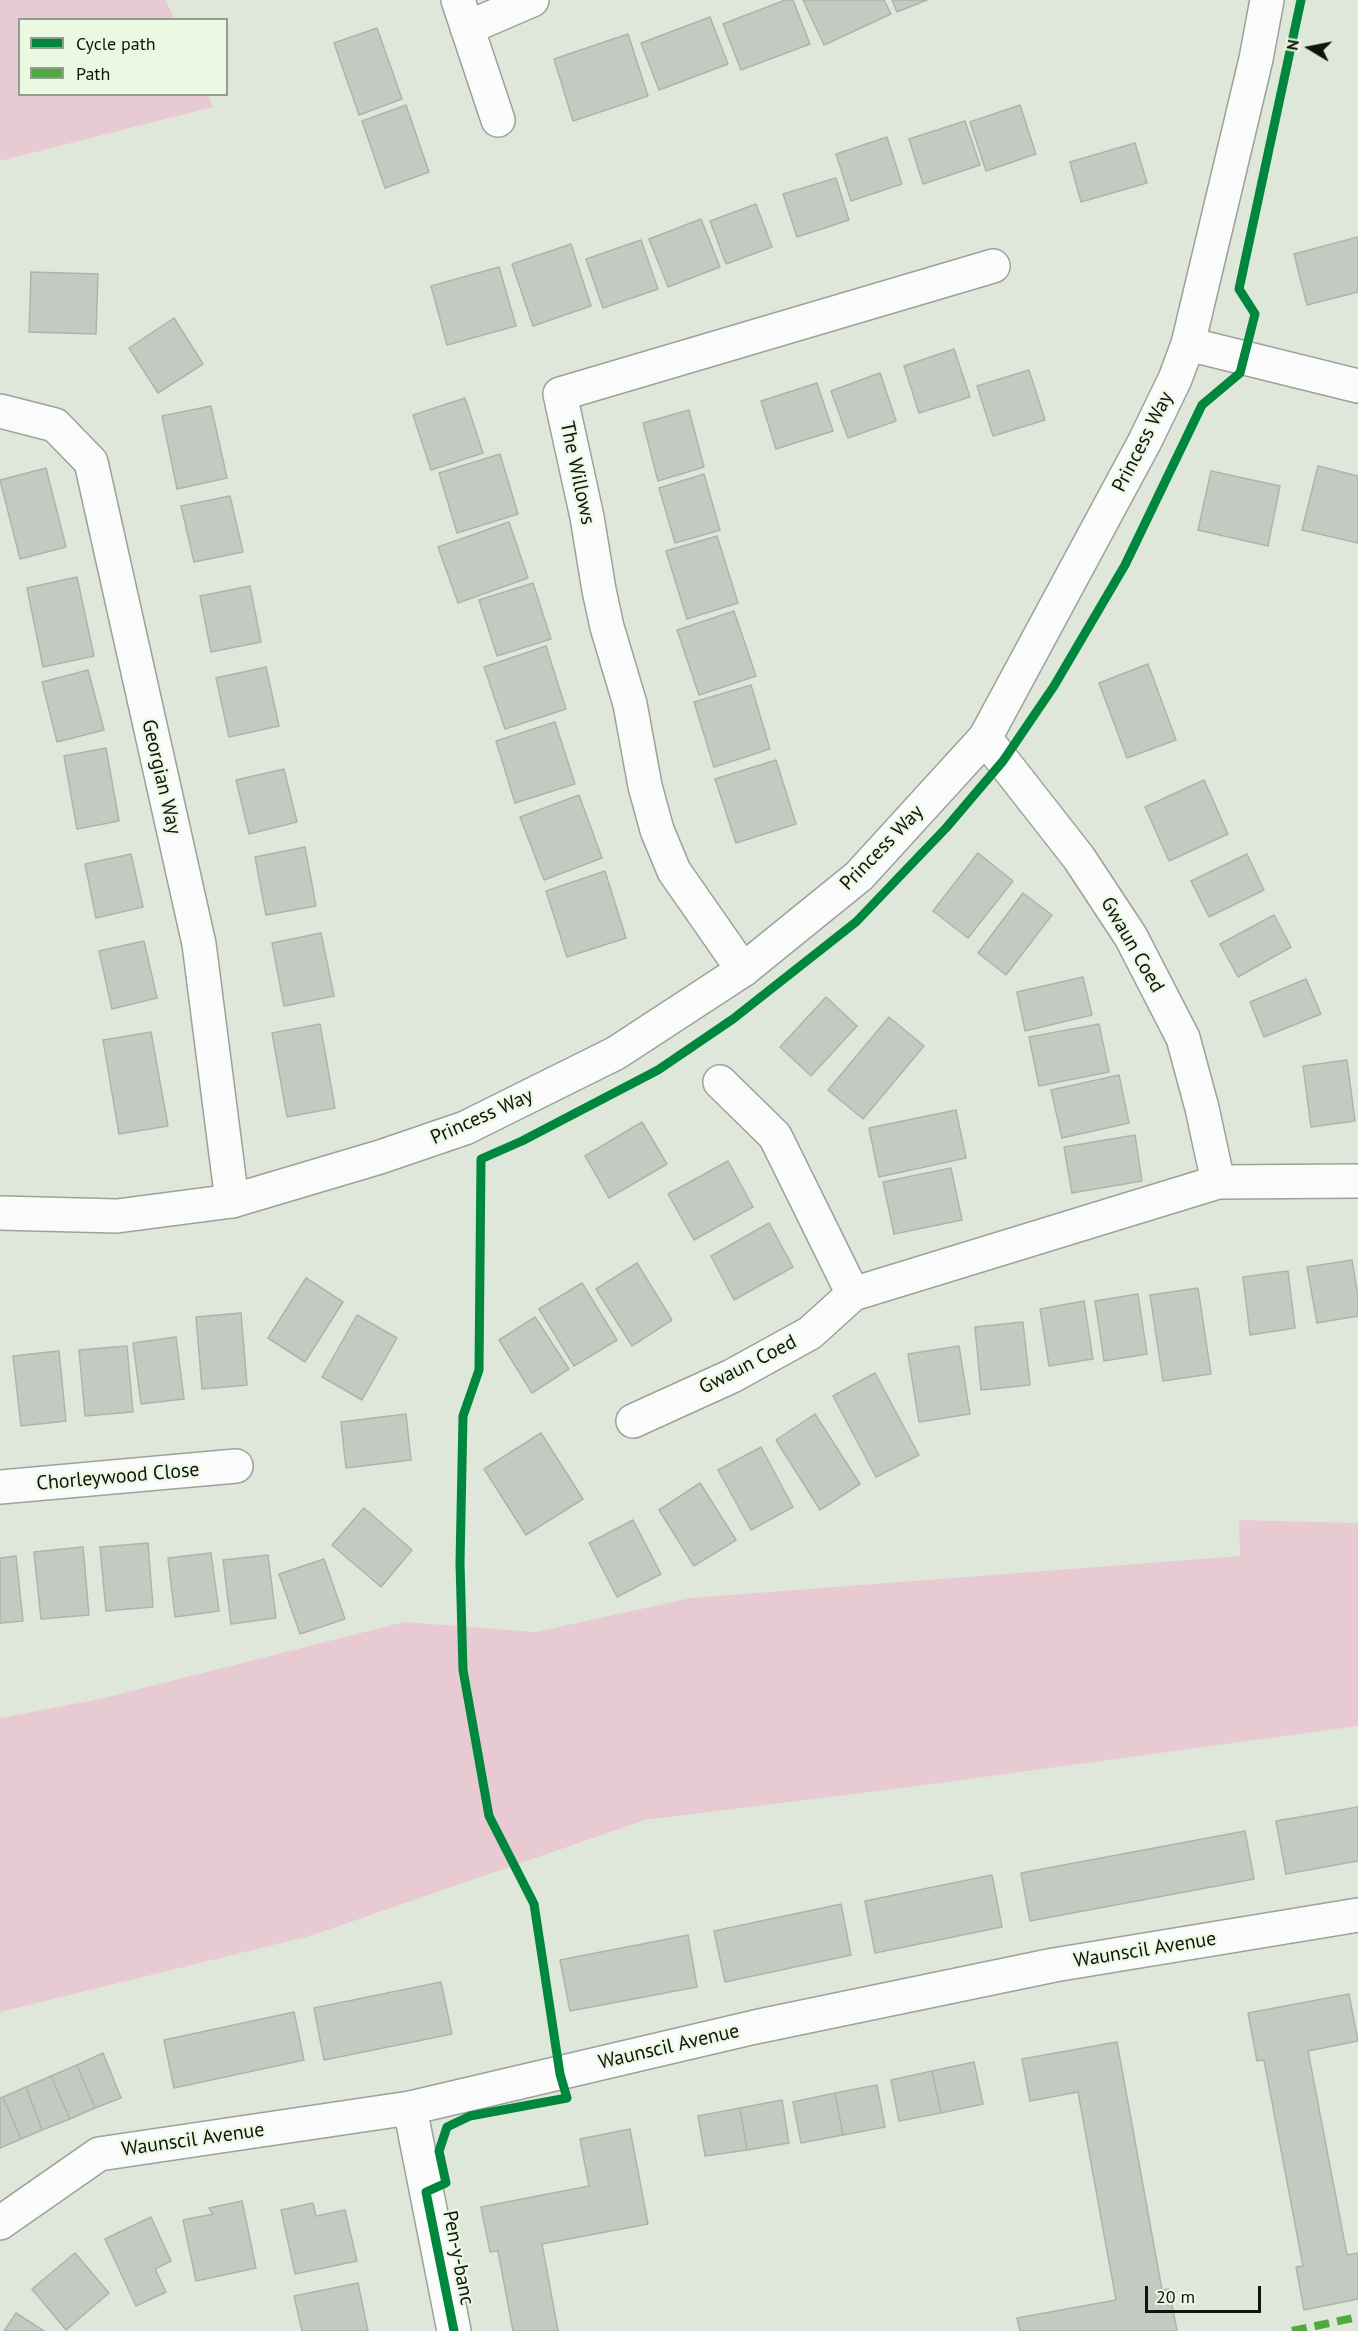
<!DOCTYPE html>
<html>
<head>
<meta charset="utf-8">
<style>
  body { margin:0 }
  #map { position:relative; width:1358px; height:2331px; overflow:hidden; background:#dfe7db; font-family:"PT Sans",sans-serif }
  canvas { display:block }
  .legend { position:absolute; left:18px; top:18px; width:210px; height:78px; box-sizing:border-box; background:#ebf9e3; border:2px solid #939d8d; margin:0; padding:8px 10px; list-style:none; font-size:18px; color:#10140d }
  .legend li { display:flex; align-items:center; gap:12px; height:30px }
  .legend b { width:30px; border:2px solid #939d8d }
  .north { position:absolute; left:1280px; top:18px; width:60px; height:60px; -webkit-text-stroke:4px #ebf9e3; paint-order:stroke; rotate:280deg; font-size:16px; font-weight:700; line-height:24px; text-align:center; color:#10140d }
  .north::after { content:''; display:block; margin:auto; width:21px; height:27px; background:#10140d; clip-path:polygon(50% 0,100% 100%,50% 72%,0 100%) }
  .scale { position:absolute; left:1145px; top:2286px; width:116px; height:27px; box-sizing:border-box; border:3px solid #10140d; border-top:0; padding-left:8px; font-size:18px; line-height:21px; white-space:nowrap; color:#10140d; -webkit-text-stroke:4px #ebf9e3; paint-order:stroke }
</style>
</head>
<body>
<div id="map">
<canvas width="1358" height="2331"></canvas>
<ul class="legend">
<li><b style="height:8px;background:#00873e"></b>Cycle path</li>
<li><b style="height:8px;background:#51a841"></b>Path</li>
</ul>
<div class="north">N</div>
<div class="scale">20 m</div>
</div>
<script>
const g = document.querySelector('canvas').getContext('2d');
g.lineJoin = 'round';
function fillPath(path, color) {
  g.fillStyle = color;
  g.fill(path, 'evenodd');
}
function trace(path, color, width, dash) {
  g.strokeStyle = color;
  g.lineWidth = width;
  g.lineCap = dash ? 'butt' : 'round';
  g.setLineDash(dash || []);
  g.stroke(path);
}
function label(font, color, halo, rows, align = 'center') {
  g.font = font + ' "PT Sans",sans-serif';
  g.lineWidth = 4.5;
  g.setLineDash([]);
  g.textBaseline = 'middle';
  g.strokeStyle = halo;
  g.fillStyle = color;
  for (const [text, x, y, turn = 0] of rows) {
    g.save();
    g.translate(x, y);
    g.rotate((+turn || 0) * Math.PI / 180);
    g.textAlign = isNaN(turn) ? turn : align;
    if (halo) g.strokeText(text, 0, 0);
    g.fillText(text, 0, 0);
    g.restore();
  }
}
const green = new Path2D(`
  M0,0H166L174,19L20,20V94L208,95L213,107L0,161Z
  M1239,1520L1358,1523V1726L910,1787L645,1820L310,1936L0,2012V1718L100,1699L404,1622L536,1632L691,1598L1240,1556Z`);
const building = new Path2D(`
  M785,0H793L810,44L741,70L723,24Z
  M803,0H884L891,14L824,45Z
  M892,0H927L897,12Z
  M710,17L728,64L659,90L641,43Z
  M377,28L402,99L359,115L334,43Z
  M628,34L648,96L573,121L554,59Z
  M406,105L429,172L385,188L362,121Z
  M1020,105L1036,154L986,171L970,122Z
  M965,121L980,165L923,184L909,139Z
  M887,137L902,184L851,201L836,154Z
  M1135,143L1147,183L1081,202L1070,162Z
  M836,178L849,220L797,237L783,194Z
  M756,204L772,247L726,264L710,221Z
  M701,219L720,267L668,287L649,239Z
  M1358,237V292L1307,305L1294,254Z
  M641,240L658,289L603,308L586,259Z
  M571,244L591,306L533,326L512,264Z
  M499,267L516,326L447,345L431,286Z
  M31,272L98,274L96,334L29,332Z
  M174,318L203,364L158,393L129,348Z
  M954,349L970,397L919,413L904,366Z
  M1029,370L1045,420L993,436L977,386Z
  M880,373L896,421L848,438L831,391Z
  M817,383L833,431L776,449L761,401Z
  M465,398L483,453L431,470L413,415Z
  M211,406L227,478L177,489L162,416Z
  M689,410L704,467L658,481L643,423Z
  M500,454L518,514L457,533L439,473Z
  M1318,466L1358,476V543L1302,530Z
  M46,468L66,547L20,559L0,480Z
  M1211,471L1280,486L1268,546L1198,530Z
  M704,474L720,530L675,543L659,488Z
  M230,496L243,552L194,562L181,506Z
  M509,522L528,578L458,603L438,547Z
  M717,536L738,603L687,619L666,551Z
  M77,577L94,656L43,667L27,588Z
  M533,583L551,639L497,656L479,600Z
  M250,586L261,642L211,652L200,596Z
  M734,611L756,676L699,695L677,630Z
  M546,646L566,709L505,729L484,667Z
  M1148,664L1176,740L1127,758L1099,683Z
  M266,667L279,726L229,737L216,678Z
  M88,670L104,730L57,742L42,682Z
  M751,685L770,749L714,767L694,702Z
  M555,722L575,784L515,803L496,741Z
  M106,748L119,821L77,829L64,756Z
  M776,760L796,824L736,843L715,779Z
  M284,769L297,822L249,834L236,780Z
  M1204,780L1228,834L1169,861L1145,807Z
  M579,795L602,858L544,880L520,817Z
  M305,847L316,906L266,915L255,857Z
  M978,853L1013,881L968,938L933,911Z
  M131,854L143,907L96,918L85,864Z
  M1247,854L1264,890L1209,917L1191,881Z
  M605,871L626,938L567,957L546,891Z
  M1023,893L1052,915L1006,975L978,953Z
  M1274,915L1291,947L1238,977L1220,944Z
  M321,933L334,996L284,1006L272,943Z
  M144,941L157,998L112,1009L99,951Z
  M1083,977L1092,1015L1025,1031L1017,992Z
  M1306,979L1321,1014L1264,1037L1250,1002Z
  M826,997L857,1026L811,1076L780,1047Z
  M889,1017L924,1046L863,1119L828,1090Z
  M320,1024L335,1108L287,1117L272,1033Z
  M1099,1024L1109,1072L1039,1086L1029,1037Z
  M151,1032L168,1126L119,1134L103,1040Z
  M1347,1060L1355,1121L1311,1127L1303,1066Z
  M1119,1075L1129,1123L1062,1138L1051,1090Z
  M956,1110L966,1158L879,1177L869,1128Z
  M642,1122L667,1164L609,1198L585,1156Z
  M1135,1135L1142,1181L1072,1193L1064,1147Z
  M728,1161L753,1207L694,1240L668,1194Z
  M951,1168L962,1220L894,1234L883,1182Z
  M769,1223L793,1267L734,1300L711,1256Z
  M1352,1260L1358,1297V1316L1317,1323L1307,1267Z
  M637,1263L672,1320L632,1346L596,1289Z
  M1288,1271L1295,1328L1250,1335L1243,1277Z
  M306,1278L343,1302L305,1362L268,1338Z
  M582,1283L617,1340L574,1366L539,1309Z
  M1198,1288L1211,1374L1163,1381L1150,1295Z
  M1138,1294L1147,1354L1104,1361L1095,1301Z
  M1084,1301L1093,1359L1049,1366L1040,1309Z
  M241,1313L247,1385L202,1389L196,1317Z
  M357,1315L397,1338L362,1400L322,1377Z
  M535,1317L569,1369L532,1393L499,1340Z
  M1023,1322L1030,1385L981,1390L975,1327Z
  M176,1337L184,1399L141,1404L133,1343Z
  M127,1346L133,1412L85,1416L79,1350Z
  M959,1346L970,1414L919,1422L908,1354Z
  M59,1351L66,1421L21,1426L13,1356Z
  M875,1373L919,1455L876,1477L833,1396Z
  M406,1414L411,1460L346,1468L341,1422Z
  M815,1414L860,1484L820,1510L776,1440Z
  M541,1433L583,1499L526,1535L484,1469Z
  M761,1447L793,1507L751,1530L718,1470Z
  M700,1483L736,1540L694,1566L659,1510Z
  M364,1508L412,1550L381,1587L332,1545Z
  M633,1520L661,1574L617,1597L589,1543Z
  M148,1543L153,1607L106,1611L100,1547Z
  M83,1547L89,1615L41,1619L34,1552Z
  M211,1553L219,1611L175,1617L168,1558Z
  M268,1555L276,1618L231,1624L223,1560Z
  M16,1556L23,1621L0,1623V1558Z
  M324,1559L345,1619L300,1634L279,1574Z
  M1358,1807V1861L1286,1874L1276,1821Z
  M1245,1831L1254,1879L1030,1921L1021,1873Z
  M992,1875L1002,1927L875,1953L865,1901Z
  M841,1904L851,1955L725,1982L714,1931Z
  M688,1935L697,1987L570,2011L560,1960Z
  M441,1982L452,2034L324,2060L314,2008Z
  M1349,1994L1358,2041L1308,2051L1347,2255L1358,2253V2299L1304,2310L1296,2267L1303,2266L1264,2060L1257,2061L1248,2013Z
  M294,2012L304,2060L174,2088L164,2040Z
  M1117,2042L1162,2290L1169,2289L1177,2331H1020L1017,2318L1116,2300L1078,2092L1030,2101L1022,2059Z
  M103,2053L121,2098L95,2108L77,2065Z
  M974,2062L983,2104L941,2113L932,2071Z
  M77,2065L95,2108L70,2119L51,2076Z
  M932,2071L941,2113L899,2121L891,2080Z
  M51,2076L70,2119L42,2130L26,2087Z
  M877,2085L885,2127L843,2135L835,2093Z
  M26,2087L42,2130L21,2139L3,2097Z
  M835,2093L843,2135L801,2143L793,2102Z
  M3,2097L21,2139L0,2148V2098Z
  M782,2100L789,2143L747,2150L740,2108Z
  M740,2108L747,2150L705,2156L698,2116Z
  M630,2129L648,2224L542,2244L558,2331H513L498,2251L490,2252L481,2207L589,2186L580,2139Z
  M242,2201L256,2268L196,2281L183,2220L213,2214L209,2208Z
  M313,2203L316,2216L345,2210L357,2261L295,2274L281,2210Z
  M151,2217L171,2261L155,2269L166,2292L136,2306L105,2239Z
  M75,2253L109,2293L66,2330L32,2289Z
  M358,2283L368,2331H302L294,2296Z
  M16,2313L44,2331H4Z`);
const minor = new Path2D(`
  M458,0L498,120
  M467,28L532,0
  M1188,344L1358,386
  M0,411L55,425L91,462L199,944L232,1201
  M985,738L1079,858L1131,937L1183,1038L1202,1108L1218,1182
  M743,970L674,871L657,830L645,786L630,704L607,627L599,590L587,517L560,394L993,266
  M720,1082L775,1136L853,1294
  M633,1421L732,1376L810,1333L853,1294L1218,1182L1358,1181
  M0,1487L236,1466
  M410,2108L454,2331
  M0,2223L99,2154L410,2108L755,2027L1054,1965L1358,1915`);
const tertiary = new Path2D(`
  M0,1213L117,1216L232,1201L380,1157L465,1128L616,1053L743,970L859,876L985,738L1145,441L1175,379L1188,344L1256,59L1267,0`);
const quiet = new Path2D(`
  M1292,2331L1358,2317`);
const cycleway = new Path2D(`
  M454,2331L426,2192L446,2183L439,2151L447,2127L470,2116L567,2098L560,2074L534,1904L489,1816L463,1670L460,1563L463,1416L479,1370L481,1159L522,1141L658,1070L733,1019L856,922L946,828L1003,761L1054,686L1125,565L1202,405L1240,373L1255,314L1239,289L1301,0`);
const streetNames = [
  ["Princess Way",1143,442,-63],
  ["The Willows",577,473,78],
  ["Georgian Way",161,777,77],
  ["Princess Way",882,848,-46],
  ["Gwaun Coed",1132,945,60],
  ["Princess Way",482,1117,-24],
  ["Gwaun Coed",748,1365,-27],
  ["Chorleywood Close",118,1477,-5],
  ["Waunscil Avenue",1145,1950,-9],
  ["Waunscil Avenue",669,2047,-13],
  ["Waunscil Avenue",193,2140,-8],
  ["Pen-y-banc",458,2258,79]
];
fillPath(green, '#e8cbd2');
fillPath(building, '#c4cac1');
trace(building, '#aeb4aa', 1.5);
trace(minor, '#9ca298', 36);
trace(tertiary, '#9ca298', 36);
trace(minor, '#fafbfa', 33);
trace(tertiary, '#fafbfa', 33);
trace(quiet, '#51a841', 8, [15, 8]);
trace(cycleway, '#00873e', 9);
label('20px', '#10140d', '#ebf9e3', streetNames);
</script>
</body>
</html>
